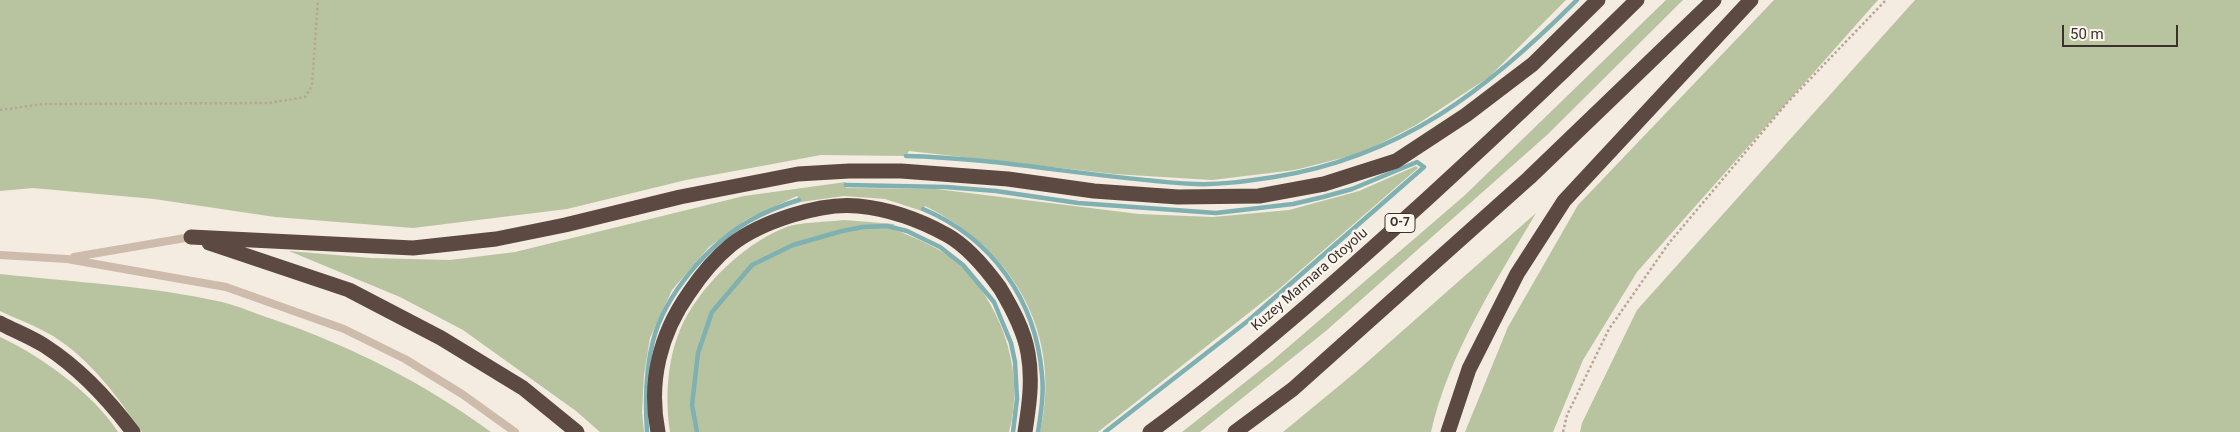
<!DOCTYPE html>
<html>
<head>
<meta charset="utf-8">
<style>
  body { margin:0 }
  #map { position:relative; width:2240px; height:432px; overflow:hidden; background:#f4ebe1; font-family:Roboto,sans-serif }
  canvas { display:block }
  .scale { position:absolute; left:2062px; top:25px; width:116px; height:22px; box-sizing:border-box; border:2px solid #3b302b; border-top:0; padding-left:6px; font-size:15px; line-height:18px; white-space:nowrap; color:#3b302b; -webkit-text-stroke:4px #fbf5ee; paint-order:stroke }
</style>
</head>
<body>
<div id="map">
<canvas width="2240" height="432"></canvas>
<div class="scale">50 m</div>
</div>
<script>
const g = document.querySelector('canvas').getContext('2d');
g.lineJoin = 'round';
function fillPath(path, color) {
  g.fillStyle = color;
  g.fill(path, 'evenodd');
}
function trace(path, color, width, dash) {
  g.strokeStyle = color;
  g.lineWidth = width;
  g.lineCap = dash ? 'butt' : 'round';
  g.setLineDash(dash || []);
  g.stroke(path);
}
function label(font, color, halo, rows, align = 'center') {
  g.font = font + ' Roboto,sans-serif';
  g.lineWidth = 4.5;
  g.setLineDash([]);
  g.textBaseline = 'middle';
  g.strokeStyle = halo;
  g.fillStyle = color;
  for (const [text, x, y, turn = 0] of rows) {
    g.save();
    g.translate(x, y);
    g.rotate((+turn || 0) * Math.PI / 180);
    g.textAlign = isNaN(turn) ? turn : align;
    if (halo) g.strokeText(text, 0, 0);
    g.fillText(text, 0, 0);
    g.restore();
  }
}
const green = new Path2D(`
  M0,0H1566L1489,77L1416,125L1362,153L1295,170L1212,180L1114,174L909,151L906,156L821,155L686,180L567,209L413,228L275,217L154,199L33,188L0,191Z
  M1666,0H1683L1547,135L1327,330L1200,432H1182L1272,361L1464,196Z
  M1774,0H1878L1637,272L1583,360L1553,432H1465L1508,327L1578,205Z
  M1915,0H2240V432H1580L1582,423L1637,310Z
  M1416,166L1418,168L1279,289L1098,432H1040C1063,334 1013,249 925,206L922,211L885,199L844,196L801,202L797,196L747,219L709,247L672,290L650,338L644,375L642,412L644,432H600L576,411L463,330L400,297L289,251L371,258L450,260L515,252L744,196L846,182V188L936,189L1139,214L1213,217L1289,210L1359,191Z
  M1536,213C1495,283 1449,353 1431,432H1283L1357,371Z
  M844,220L894,224L893,229C918,239 944,249 963,268C1004,310 1025,375 1009,432H670C665,399 667,361 680,330C697,289 742,245 784,228C797,222 829,222 844,220Z
  M0,274C73,282 151,286 222,302C239,306 256,314 272,319C351,346 424,383 491,432H142C116,395 91,360 53,336C36,326 17,319 0,311Z
  M0,337C41,356 94,394 118,432H0Z`);
const stream = new Path2D(`
  M906,156C1002,158 1098,179 1195,184C1221,185 1248,181 1274,177C1402,157 1488,89 1577,0
  M846,185L946,187L996,191L1078,203L1216,213L1293,204L1323,197L1352,189L1417,162L1424,167L1249,320L1105,432
  M923,209C992,238 1036,300 1042,375C1044,394 1041,413 1038,432
  M647,432C645,401 645,371 653,341C665,294 708,245 749,221C765,212 782,205 799,200
  M697,432L692,405L698,353L712,312L752,265L793,245L842,231L863,227L887,226L907,231L940,247L963,265L994,302L1011,343L1015,362L1017,399L1013,432`);
const path = new Path2D(`
  M0,110L44,104L269,103L305,97L312,86L318,0
  M1563,432L1567,415L1609,329L1669,243L1786,104L1886,0`);
const lane = new Path2D(`
  M0,255L67,259L226,287L344,329L405,359L462,394L515,432
  M74,257L191,237`);
const highway = new Path2D(`
  M191,237L413,248L496,239L565,225L680,197L798,174L849,171H901L1008,179L1094,191L1178,197L1259,196L1324,184L1396,161L1466,115L1533,64L1598,0
  M209,243L349,290L441,338L523,388L577,432
  M0,323C15,331 31,337 45,346C79,368 109,400 133,432
  M658,432C648,382 660,334 689,293C701,275 714,259 731,245C760,222 821,202 858,206C889,209 920,220 947,235C967,246 987,270 1000,288C1012,308 1024,330 1028,353C1033,380 1029,406 1025,432
  M1150,432C1248,360 1339,279 1428,198C1499,133 1569,67 1637,0
  M1235,432L1293,389L1529,178L1714,0
  M1448,432L1469,369L1517,274L1564,201L1751,0`);
const shields = [
  [1400,223,30]
];
const shieldNames = [
  ["O-7",1400,223]
];
const streetNames = [
  ["Kuzey Marmara Otoyolu",1310,280,-41]
];
fillPath(green, '#b8c4a0');
trace(stream, '#7fb0b2', 4.5);
trace(path, '#b9a596', 2.5, [2.5, 2.5]);
trace(lane, '#cdbbac', 8);
trace(highway, '#5c4a42', 15);
for (const [x, y, w] of shields) {
  const box = new Path2D();
  box.roundRect(x - w / 2, y - 9.5, w, 19, 4);
  g.fillStyle = '#fbf5ee';
  g.fill(box);
  trace(box, '#3b302b', 1);
}
label('bold 12px', '#3b302b', null, shieldNames);
label('14px', '#3b302b', '#fbf5ee', streetNames);
</script>
</body>
</html>
